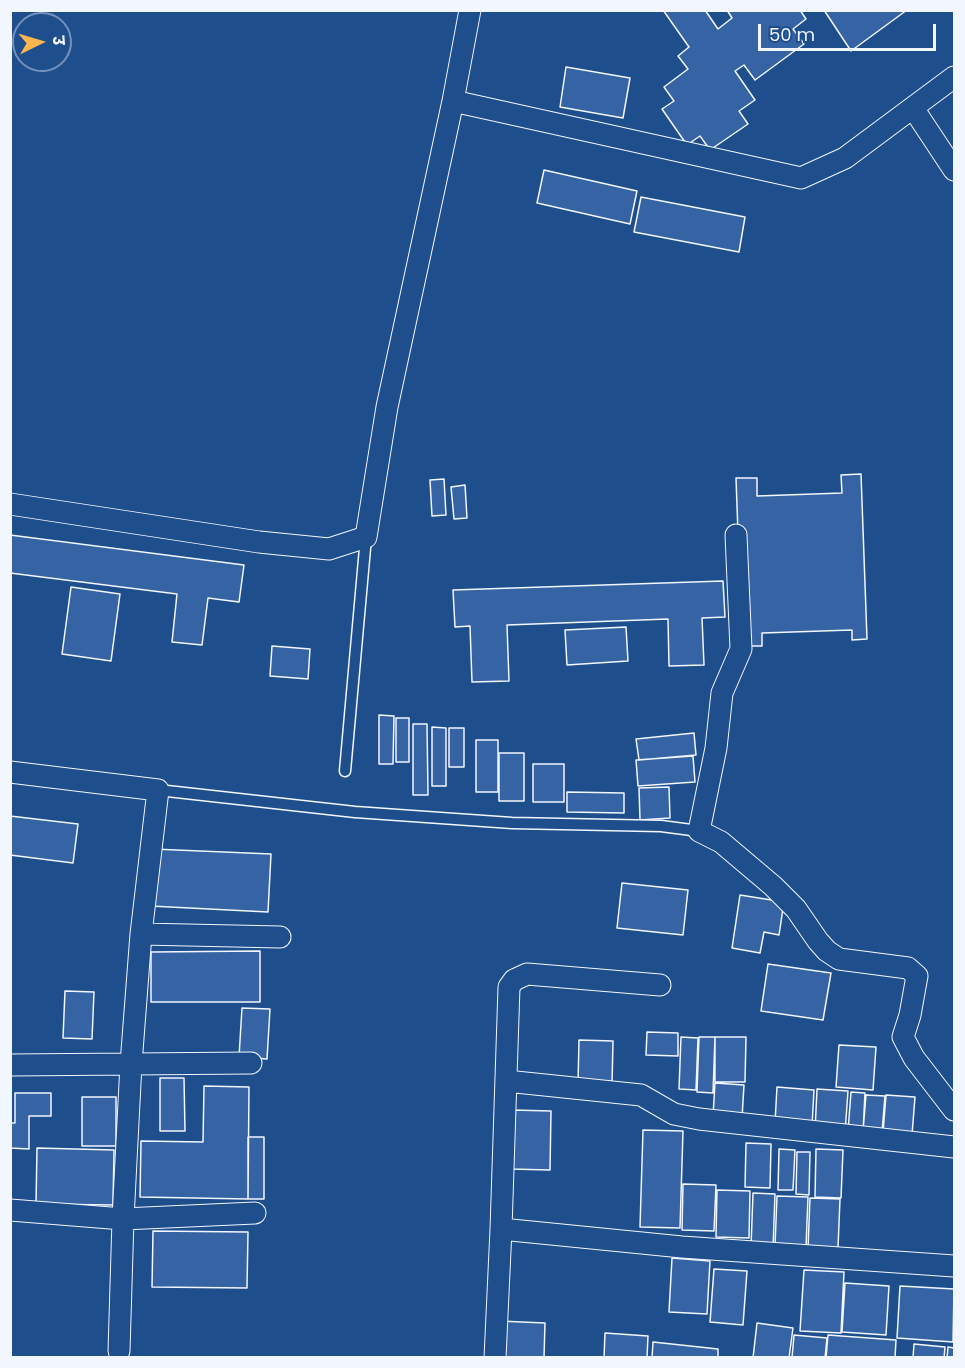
<!DOCTYPE html>
<html>
<head>
<meta charset="utf-8">
<style>
  body { margin:0 }
  #map { position:relative; width:965px; height:1368px; overflow:hidden; background:#1f4e8c; font-family:Poppins,"Noto Sans Devanagari",sans-serif }
  canvas { display:block }
  .frame { position:absolute; inset:0; border:12px solid #f2f6ff; pointer-events:none }
  .north { position:absolute; left:12px; top:12px; width:60px; height:60px; box-sizing:border-box; background:#1f4e8c; border:2px solid #7391ba; border-radius:50%; rotate:85deg; font-size:16px; font-weight:700; line-height:24px; text-align:center; color:#f2f6ff }
  .north::after { content:''; display:block; margin:auto; width:21px; height:27px; background:#ffb74d; clip-path:polygon(50% 0,100% 100%,50% 72%,0 100%) }
  .scale { position:absolute; left:758px; top:24px; width:178px; height:27px; box-sizing:border-box; border:3px solid #f2f6ff; border-top:0; padding-left:8px; font-size:18px; line-height:21px; white-space:nowrap; color:#f2f6ff; -webkit-text-stroke:4px #1f4e8c; paint-order:stroke }
</style>
</head>
<body>
<div id="map">
<canvas width="965" height="1368"></canvas>
<div class="frame"></div>
<div class="north">उ</div>
<div class="scale">50 m</div>
</div>
<script>
const g = document.querySelector('canvas').getContext('2d');
g.lineJoin = 'round';
function fillPath(path, color) {
  g.fillStyle = color;
  g.fill(path, 'evenodd');
}
function trace(path, color, width, dash) {
  g.strokeStyle = color;
  g.lineWidth = width;
  g.lineCap = dash ? 'butt' : 'round';
  g.setLineDash(dash || []);
  g.stroke(path);
}
const building = new Path2D(`
  M663,10H705L718,29L732,18L727,10H800L806,19L793,29L804,44L755,80L744,65L735,71L755,100L739,111L748,124L710,150L700,136L687,145L662,109L674,101L664,87L688,69L678,56L689,47Z
  M824,10H907L851,51Z
  M566,67L630,78L623,118L560,107Z
  M544,170L637,191L630,224L537,203Z
  M641,197L745,217L739,252L634,232Z
  M861,474L867,639L852,640V630L762,633V646H742L736,478H757V496L842,493L841,475Z
  M444,479L446,515L432,516L430,480Z
  M465,485L467,518L454,519L451,487Z
  M10,535L244,565L239,602L208,598L202,645L172,642L177,594L10,573Z
  M723,581L725,617L702,618L704,665L669,666L668,619L507,625L509,681L472,682L470,626L455,627L453,590Z
  M71,587L120,594L111,661L62,654Z
  M626,627L628,661L567,665L565,630Z
  M272,646L310,649L308,679L270,676Z
  M379,715L394,716L393,764H379Z
  M396,718H409V762H396Z
  M413,724H427L428,795H413Z
  M432,727L446,728V786H432Z
  M449,728H464V767H449Z
  M694,733L696,755L639,760L636,739Z
  M476,740H498V792H476Z
  M499,753H524V801H499Z
  M693,756L695,782L638,786L636,760Z
  M533,764H564V802H533Z
  M669,787L670,818L640,820L639,788Z
  M567,792L624,793V813L567,812Z
  M10,816L78,824L73,863L10,855Z
  M153,849L271,854L268,912L150,906Z
  M622,883L688,890L683,935L617,928Z
  M740,895L784,902L779,935L764,932L760,953L732,948Z
  M260,951V1002H151V952Z
  M768,964L831,973L823,1020L761,1011Z
  M65,991L94,992L92,1039L63,1038Z
  M242,1008L270,1009L267,1059L239,1057Z
  M647,1032L678,1033V1056L646,1055Z
  M681,1037L698,1038L696,1090L679,1089Z
  M699,1037H715L713,1093L697,1092Z
  M715,1037H746L745,1082H715Z
  M579,1040L613,1041L612,1085L578,1084Z
  M839,1045L876,1047L873,1090L836,1087Z
  M160,1078H184L185,1131H160Z
  M715,1083L744,1085L742,1118L713,1116Z
  M204,1086L249,1087L248,1199L140,1197L141,1141L203,1142Z
  M777,1087L814,1090L812,1126L775,1123Z
  M817,1089L848,1091L845,1133L815,1131Z
  M851,1092L865,1093L863,1132L848,1131Z
  M15,1093H51V1116H29V1149L10,1148V1123H15Z
  M866,1095L885,1096L882,1132L863,1131Z
  M886,1095L915,1097L912,1135L883,1133Z
  M82,1097H116V1146H82Z
  M512,1110L551,1111L550,1170L510,1169Z
  M643,1130L683,1131L680,1228L640,1227Z
  M248,1137H264V1199H248Z
  M746,1143L771,1144L770,1188L745,1187Z
  M37,1148L114,1150L113,1205L36,1204Z
  M779,1149L795,1150L793,1190H778Z
  M816,1149L843,1150L841,1198L815,1197Z
  M797,1152H810L809,1195L796,1194Z
  M683,1184L716,1185L714,1231L682,1230Z
  M717,1190L750,1191L749,1238L716,1237Z
  M753,1193L775,1194L773,1248L751,1247Z
  M777,1196L808,1197L806,1247L775,1246Z
  M810,1198L840,1199L838,1248H808Z
  M153,1231L248,1232L247,1288L152,1287Z
  M672,1258L710,1261L707,1314L669,1312Z
  M714,1269L747,1271L743,1325L710,1322Z
  M804,1270L844,1272L841,1333L800,1331Z
  M845,1283L889,1286L886,1335L842,1332Z
  M900,1286L954,1289L953,1342L897,1338Z
  M499,1321L545,1323L544,1358H497Z
  M757,1323L793,1328L789,1358H753Z
  M605,1333L648,1336L647,1358H604Z
  M794,1335L827,1338L825,1358H792Z
  M828,1335L896,1340L895,1358H826Z
  M653,1342L718,1349V1358H652Z
  M914,1344L945,1347L944,1358H913Z
  M948,1347L954,1348V1358H947Z`);
const service = new Path2D(`
  M345,771L366,537
  M158,790L355,812L512,823L661,826L699,831`);
const minor = new Path2D(`
  M453,101L801,178L845,158L954,77
  M913,108L954,170
  M10,504L259,542L329,549L366,537L387,407L453,101L470,10
  M736,535L741,649L722,693L716,748L699,831L721,842L773,886L796,909L818,941L827,951L839,959L908,968L917,976L910,1015L903,1037L914,1058L954,1110
  M10,772L158,790L141,934L131,1064L123,1219L10,1210
  M141,934L280,937
  M10,1065L251,1063
  M506,1081L641,1095L674,1114L699,1119L954,1147
  M501,1229L682,1247L954,1266
  M119,1351L123,1219L255,1213
  M495,1358L501,1229L509,987L514,980L527,974L660,985`);
fillPath(building, '#3563a3');
trace(building, '#f2f6ff', 1.5);
trace(service, '#f2f6ff', 13);
trace(minor, '#f2f6ff', 23);
trace(service, '#1f4e8c', 10);
trace(minor, '#1f4e8c', 21);
</script>
</body>
</html>
